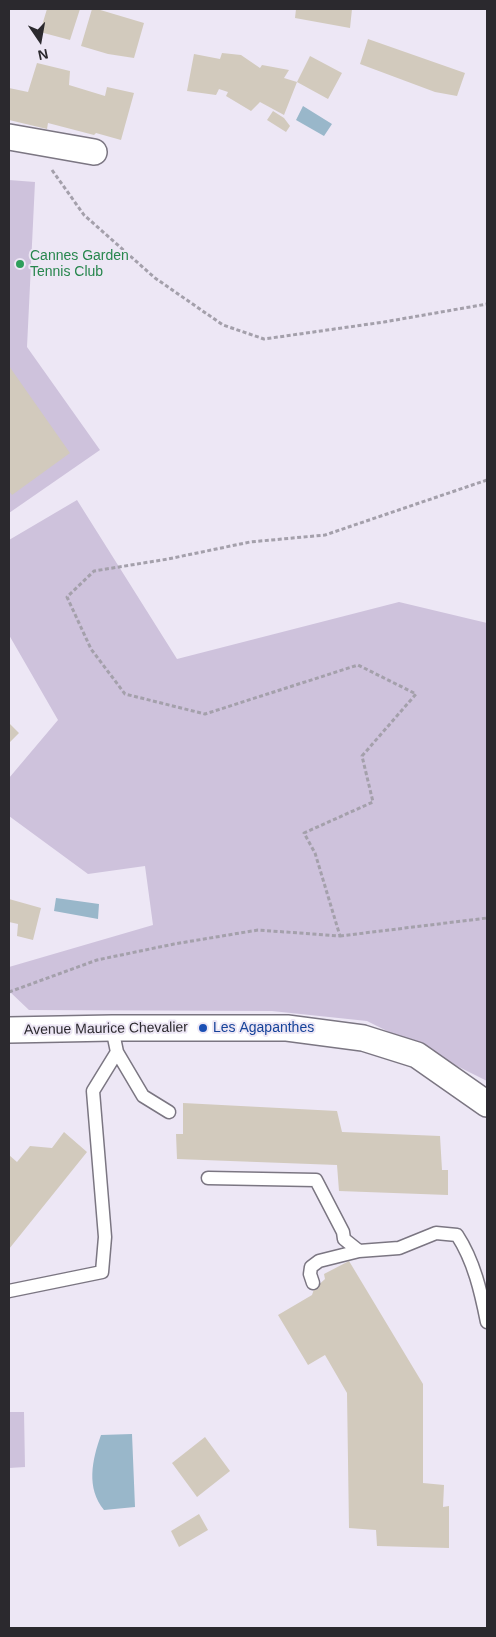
<!DOCTYPE html>
<html>
<head>
<meta charset="utf-8">
<style>
  body { margin:0 }
  #map { position:relative; width:496px; height:1637px; overflow:hidden; background:#ede7f5; font-family:Helvetica,sans-serif }
  canvas { display:block }
  .frame { position:absolute; inset:0; border:10px solid #2b292e; pointer-events:none }
  .north { position:absolute; left:15px; top:15px; width:50px; height:50px; -webkit-text-stroke:4px #ede7f5; paint-order:stroke; rotate:168deg; font-size:14px; font-weight:700; line-height:20px; text-align:center; color:#2b292e }
  .north::after { content:''; display:block; margin:auto; width:18px; height:22px; background:#2b292e; clip-path:polygon(50% 0,100% 100%,50% 72%,0 100%) }
</style>
</head>
<body>
<div id="map">
<canvas width="496" height="1637"></canvas>
<div class="frame"></div>
<div class="north">N</div>
</div>
<script>
const g = document.querySelector('canvas').getContext('2d');
g.lineJoin = 'round';
function fillPath(path, color) {
  g.fillStyle = color;
  g.fill(path, 'evenodd');
}
function trace(path, color, width, dash) {
  g.strokeStyle = color;
  g.lineWidth = width;
  g.lineCap = dash ? 'butt' : 'round';
  g.setLineDash(dash || []);
  g.stroke(path);
}
function label(font, color, halo, rows, align = 'center') {
  g.font = font + ' Helvetica,sans-serif';
  g.lineWidth = 4;
  g.setLineDash([]);
  g.textBaseline = 'middle';
  g.strokeStyle = halo;
  g.fillStyle = color;
  for (const [text, x, y, turn = 0] of rows) {
    g.save();
    g.translate(x, y);
    g.rotate((+turn || 0) * Math.PI / 180);
    g.textAlign = isNaN(turn) ? turn : align;
    if (halo) g.strokeText(text, 0, 0);
    g.fillText(text, 0, 0);
    g.restore();
  }
}
const green = new Path2D(`
  M9,180L35,182L27,347L100,450L9,513Z
  M77,500L177,659L399,602L487,623V1081L367,1021L272,1011L29,1010L9,991V967L153,925L145,866L88,874L9,816V778L58,720L9,635V540Z
  M9,1412H24L25,1467L9,1468Z`);
const water = new Path2D(`
  M303,106L332,124L324,136L296,120Z
  M56,898L99,904L98,919L54,911Z
  M132,1434L135,1507L104,1510C86,1488 92,1460 101,1435Z`);
const building = new Path2D(`
  M47,9H80L70,40L40,32Z
  M92,9H97L144,23L134,58L108,54L81,46Z
  M296,9H352L350,28L295,18Z
  M368,39L465,73L457,96L435,92L360,64Z
  M222,53L241,55L260,68L262,65L289,70L284,78L297,82L284,115L260,102L251,111L226,96L228,92L219,89L216,95L187,91L194,54L220,59Z
  M310,56L342,73L328,99L297,82Z
  M37,63L70,71L69,85L105,96L107,87L134,93L121,140L96,133L94,135L48,123L47,129L9,120V88L28,92Z
  M273,111L284,118L290,126L286,132L267,120Z
  M9,366L70,453L12,495L9,491Z
  M9,723L19,733L9,743Z
  M9,899L41,908L33,940L17,936L18,924L9,922Z
  M183,1103L337,1111L342,1132L440,1136L442,1170H448V1195L339,1191L337,1165L177,1159L176,1134H183Z
  M64,1132L87,1152L9,1249V1155L17,1162L30,1146L52,1148Z
  M349,1261L423,1384V1483L444,1485L443,1507L449,1506V1548L377,1546L376,1530L349,1528L347,1393L325,1355L308,1365L278,1315L312,1295L314,1289L325,1279L324,1274Z
  M205,1437L230,1471L197,1497L172,1463Z
  M199,1514L208,1530L179,1547L171,1531Z`);
const path = new Path2D(`
  M52,170L84,215L155,278L223,325L264,339L384,322L487,304
  M340,936L487,918
  M9,992L97,960L174,944L258,930L340,936L315,853L304,833L373,802L362,756L416,694L358,665L205,714L125,694L91,649L67,597L94,571L168,559L250,542L325,535L487,480`);
const lane = new Path2D(`
  M112,1028L117,1052L143,1096L169,1112
  M208,1178L316,1180L343,1232L344,1239L359,1251L399,1248L436,1233L457,1235C474,1261 481,1292 487,1322
  M313,1283L310,1274L311,1267L319,1261L359,1251
  M9,1291L102,1272L105,1237L93,1091L117,1052`);
const street = new Path2D(`
  M9,137L94,152
  M9,1030L112,1028H287L363,1038L417,1055L487,1104`);
const markers = [
  [20,264,5,"#2e9e5b"],
  [203,1028,5,"#1a4fb4"]
];
const leisureNames = [
  ["Cannes Garden",30,256],
  ["Tennis Club",30,272]
];
const transitNames = [
  ["Les Agapanthes",213,1028]
];
const streetNames = [
  ["Avenue Maurice Chevalier",106,1029,-1]
];
fillPath(green, '#cec2dc');
fillPath(water, '#99b7ca');
fillPath(building, '#d2cabd');
trace(lane, '#7b7682', 15);
trace(street, '#7b7682', 28);
trace(path, '#a4a0ab', 3, [4, 2.5]);
trace(lane, '#fff', 12);
trace(street, '#fff', 25);
for (const [x, y, r, color] of markers) {
  const dot = new Path2D();
  dot.arc(x, y, r, 0, 2 * Math.PI);
  g.fillStyle = color;
  g.fill(dot);
  trace(dot, '#ede7f5', 2);
}
label('14px', '#27864d', '#ede7f5', leisureNames, 'left');
label('14px', '#164399', '#ede7f5', transitNames, 'left');
label('14px', '#2b292e', '#ede7f5', streetNames);
</script>
</body>
</html>
